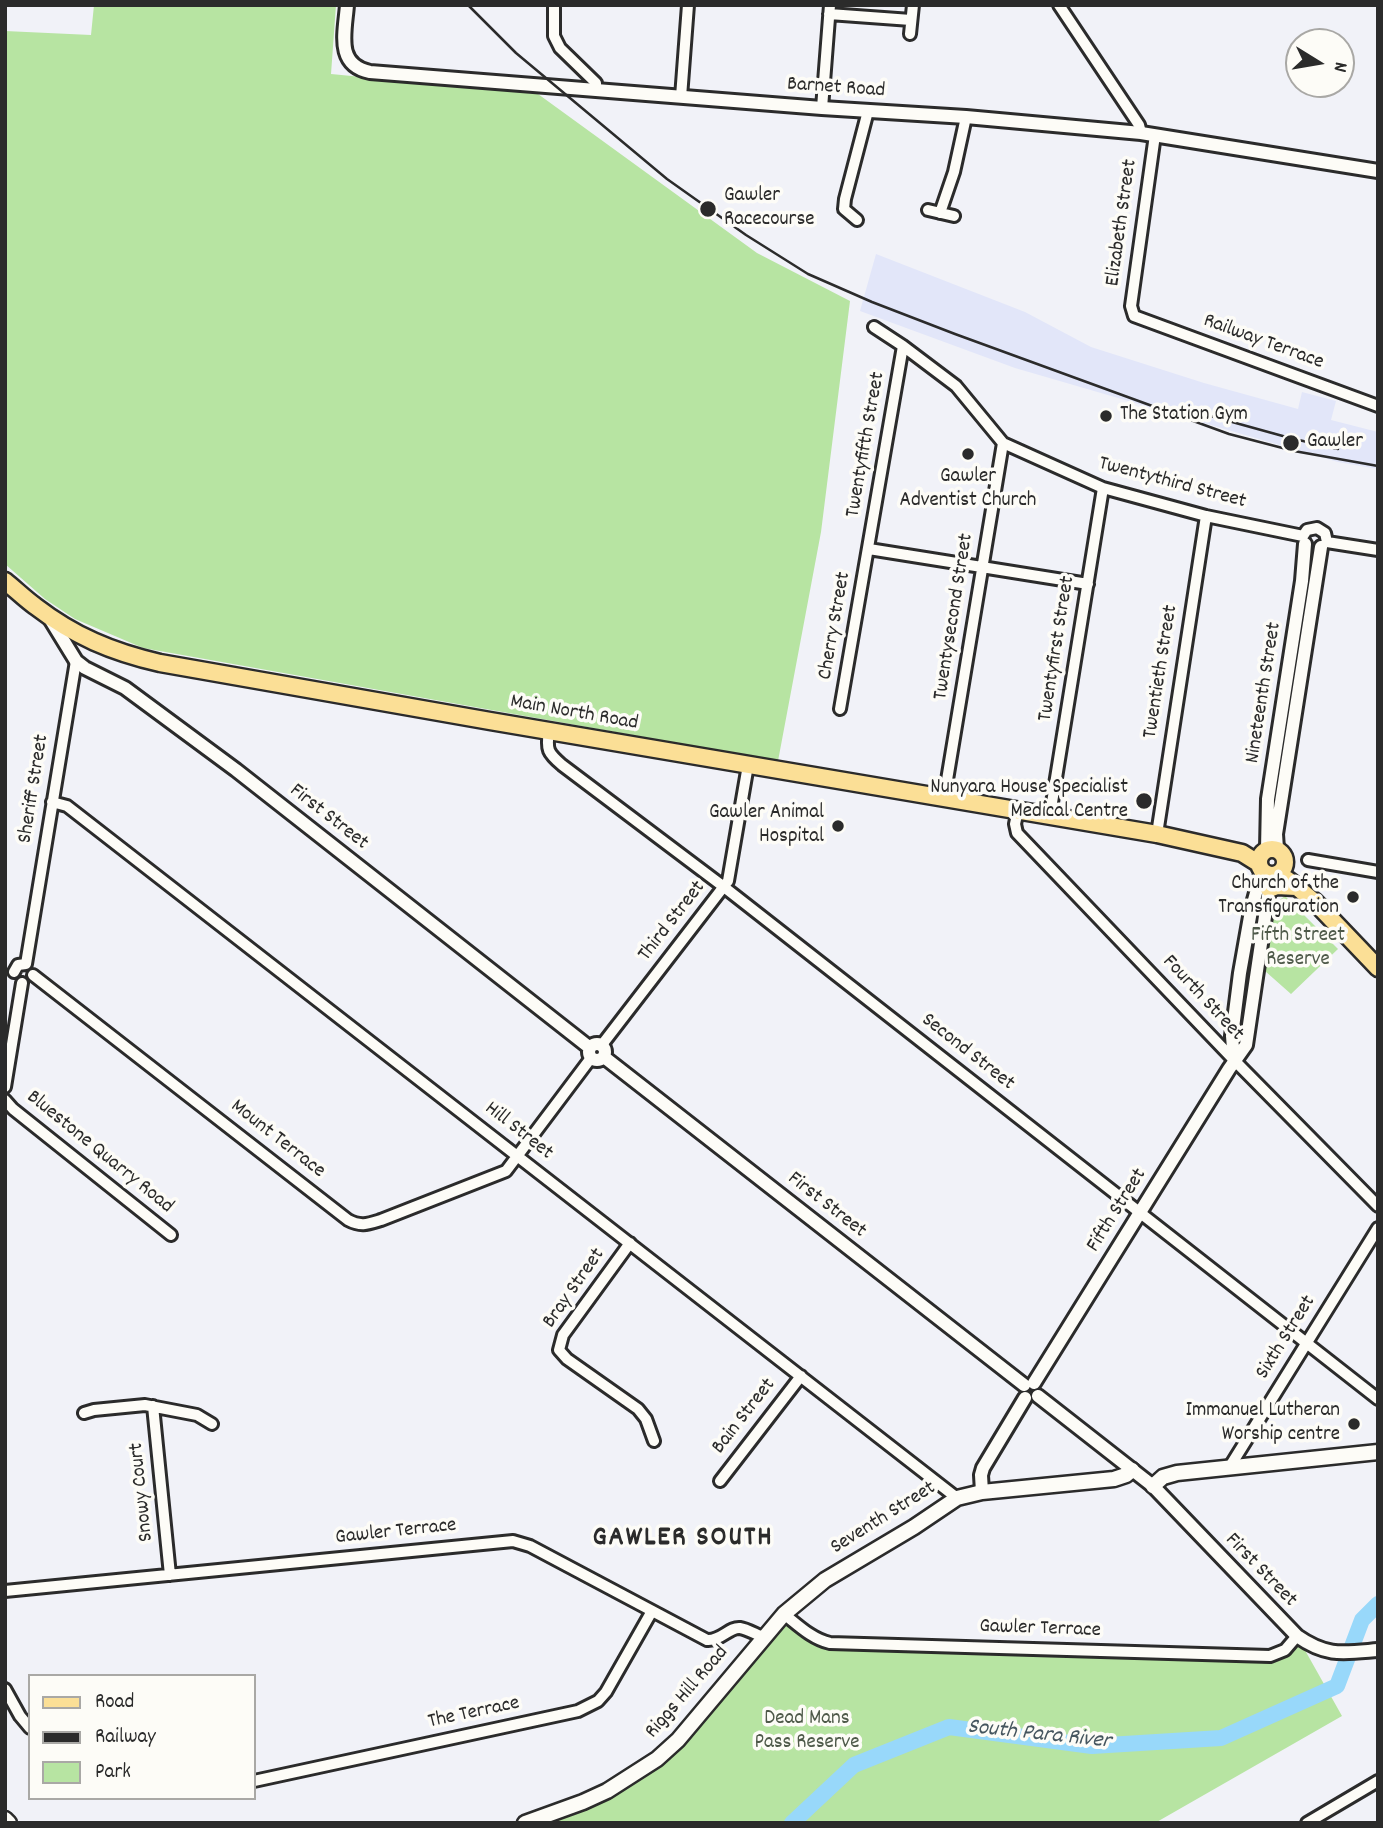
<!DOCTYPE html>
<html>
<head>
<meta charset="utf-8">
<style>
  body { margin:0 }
  #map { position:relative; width:1383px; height:1828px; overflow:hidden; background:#f1f2f8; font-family:Dekko,sans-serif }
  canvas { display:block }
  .frame { position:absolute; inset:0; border:7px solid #2b2b2b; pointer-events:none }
  .legend { position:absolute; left:28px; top:1674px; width:228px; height:126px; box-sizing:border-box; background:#fdfcf7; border:2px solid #a9a8a5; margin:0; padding:9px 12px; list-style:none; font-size:21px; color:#2b2b2b }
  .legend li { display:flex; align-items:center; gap:14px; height:35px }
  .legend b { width:35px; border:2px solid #a9a8a5 }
  .north { position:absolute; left:1285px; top:28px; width:70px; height:70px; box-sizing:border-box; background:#fdfcf7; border:2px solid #a9a8a5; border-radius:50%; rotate:101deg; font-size:19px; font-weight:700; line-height:28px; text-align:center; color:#2b2b2b }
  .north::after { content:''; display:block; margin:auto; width:24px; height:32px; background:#2b2b2b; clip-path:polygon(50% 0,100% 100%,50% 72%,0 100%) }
</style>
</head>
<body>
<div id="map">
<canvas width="1383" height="1828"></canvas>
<div class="frame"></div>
<ul class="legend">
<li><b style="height:9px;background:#fbdf96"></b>Road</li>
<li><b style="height:9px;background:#2b2b2b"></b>Railway</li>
<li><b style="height:19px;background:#b7e4a2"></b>Park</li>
</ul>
<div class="north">N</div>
</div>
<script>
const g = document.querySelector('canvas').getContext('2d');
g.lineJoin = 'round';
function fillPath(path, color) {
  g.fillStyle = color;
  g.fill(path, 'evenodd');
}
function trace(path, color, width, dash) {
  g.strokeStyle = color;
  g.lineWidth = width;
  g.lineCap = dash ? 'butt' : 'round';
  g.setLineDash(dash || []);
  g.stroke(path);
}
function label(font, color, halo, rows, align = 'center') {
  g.font = font + ' Dekko,sans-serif';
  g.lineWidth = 7;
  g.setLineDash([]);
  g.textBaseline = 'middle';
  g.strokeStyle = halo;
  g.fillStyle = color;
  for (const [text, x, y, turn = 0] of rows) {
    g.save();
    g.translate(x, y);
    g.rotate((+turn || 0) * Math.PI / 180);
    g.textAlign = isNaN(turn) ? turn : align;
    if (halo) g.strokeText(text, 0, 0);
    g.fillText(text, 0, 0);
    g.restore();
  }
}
const built = new Path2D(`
  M876,254L1025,312L1091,347L1204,383L1298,409L1302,392L1336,401L1331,420L1378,432V469L1338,462L1015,368L860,311Z`);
const green = new Path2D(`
  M94,5H336L331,74L538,94L757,253L850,301L821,532L778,761L143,648L75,619L45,599L5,564V31L91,35Z
  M1285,896L1338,949L1291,994L1265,971L1274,904Z
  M784,1614L821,1641L1270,1656L1297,1636L1342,1716L1155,1823H525L657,1759Z`);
const river = new Path2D(`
  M792,1823L854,1765L949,1727L1092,1746L1221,1738L1337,1686L1362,1620L1378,1604`);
const minor = new Path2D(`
  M554,5V36L560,48L596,83V90
  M1059,5L1139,125L1141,133
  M829,14L911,20
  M910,34L913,5
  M681,97L688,5
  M822,108L830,5
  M1155,135L1131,306L1134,316L1378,406
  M928,210L954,216
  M940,213L954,172L966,117
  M857,220L844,209L845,199L868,111
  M874,327L903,346L956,386L1003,443L1103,488L1206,516L1303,536
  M1303,536L1307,530L1317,528L1325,533L1327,542
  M1327,542L1378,550
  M869,549L1088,584
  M840,709L903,346
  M549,731C546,750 548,753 562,765L724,887L1378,1399
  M944,798L1003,443
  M52,802L67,806L957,1498
  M1018,810L1015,824L1017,833L1234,1060L1378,1206
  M1050,815L1103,488
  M1157,834L1206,516
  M1308,860L1378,872
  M26,964L76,661
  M14,972L18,965L26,964
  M33,975L348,1220C361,1227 368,1224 381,1220L506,1171L591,1058
  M601,1046L728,881L748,765
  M5,1087L22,983
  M5,1100L13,1109L171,1235
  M630,1243L563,1335L559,1350L567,1359L638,1409L646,1419L654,1441
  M153,1406L170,1575
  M84,1413L94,1410L145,1405L197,1415L212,1424
  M1229,1468L1378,1228
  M720,1481L801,1376
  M5,1591L513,1541L530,1546L707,1640C721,1641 729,1627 740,1628C747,1629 757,1635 763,1637
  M784,1614C798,1625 812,1639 830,1643L1270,1656L1285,1650L1297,1636
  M5,1689L20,1716L30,1728
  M254,1781L578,1711L598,1701L606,1692L652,1611
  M1307,1823L1378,1781`);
const tertiary = new Path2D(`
  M347,5C345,32 335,65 370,72L822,108L966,117L1141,133L1378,171
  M49,617L76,661L85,668L125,688L236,770L590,1048
  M1267,849L1268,799L1302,581L1305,544
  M1277,849L1276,834L1321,547
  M589 1052a8 8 0 1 1 16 0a8 8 0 1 1-16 0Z
  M604,1057L1024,1385
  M1234,1060L1232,1036L1240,973L1251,911L1262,871
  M1034,1383L1229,1069L1246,1045L1267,903L1269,889L1274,875
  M1038,1396L1153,1486L1297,1636C1327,1657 1343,1653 1378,1650
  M982,1492L981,1475L983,1468L1025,1398`);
const secondary = new Path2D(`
  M1153,1486L1163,1477L1177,1473L1378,1452
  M5,1819L9,1823
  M525,1823L583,1802L607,1791L657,1759L678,1740L784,1614L825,1580L914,1527L957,1498L982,1492L1114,1479L1126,1475L1132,1470`);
const primary = new Path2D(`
  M5,581C15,589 24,598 35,606C74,636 112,652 160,663L490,721L1157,834L1242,853L1258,863
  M1259 862a13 13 0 1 1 26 0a13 13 0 1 1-26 0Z
  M1278,874C1292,880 1302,893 1315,902L1378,968
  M1269,889L1277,886L1296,887`);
const rail = new Path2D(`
  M468,5L516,53L667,179L746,235L808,274L872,302L955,334L1229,434L1294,451L1378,466
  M1196,412L1290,438L1338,449`);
const markers = [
  [708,209,9,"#2b2b2b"],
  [1106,416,7,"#2b2b2b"],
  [1291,443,9,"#2b2b2b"],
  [968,454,7,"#2b2b2b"],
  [1144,801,9,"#2b2b2b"],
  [838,826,7,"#2b2b2b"],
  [1353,897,7,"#2b2b2b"],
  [1354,1424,7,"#2b2b2b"]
];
const streetNames = [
  ["Barnet Road",836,89,4],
  ["Elizabeth Street",1123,223,-82],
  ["Railway Terrace",1263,343,20],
  ["Twentyfifth Street",867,445,-80],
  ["Twentythird Street",1172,484,15],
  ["Twentysecond Street",955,617,-81],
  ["Cherry Street",836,626,-80],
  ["Twentyfirst Street",1058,649,-81],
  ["Twentieth Street",1162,672,-81],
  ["Nineteenth Street",1265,693,-81],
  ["Main North Road",574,714,10],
  ["Sheriff Street",35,789,-81],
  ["First Street",328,818,38],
  ["Third Street",673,922,-52],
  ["Fourth Street",1202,999,47],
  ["Second Street",967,1053,38],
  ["Hill Street",518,1132,38],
  ["Mount Terrace",277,1140,38],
  ["Bluestone Quarry Road",99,1153,39],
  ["First Street",826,1206,38],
  ["Fifth Street",1118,1211,-58],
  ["Bray Street",575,1289,-55],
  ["Sixth Street",1287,1338,-58],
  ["Bain Street",745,1417,-52],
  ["Snowy Court",143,1492,-96],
  ["Seventh Street",884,1519,-32],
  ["Gawler Terrace",396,1533,-6],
  ["First Street",1260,1571,46],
  ["Gawler Terrace",1040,1630,2],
  ["Riggs Hill Road",688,1693,-49],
  ["The Terrace",474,1714,-12]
];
const poiNames = [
  ["Gawler",724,197,"left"],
  ["Racecourse",724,221,"left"],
  ["The Station Gym",1120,416,"left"],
  ["Gawler",1307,443,"left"],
  ["Gawler",968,478,"center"],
  ["Adventist Church",968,502,"center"],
  ["Nunyara House Specialist",1128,789],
  ["Medical Centre",1128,813],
  ["Gawler Animal",824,814],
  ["Hospital",824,838],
  ["Church of the",1339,885],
  ["Transfiguration",1339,909],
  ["Immanuel Lutheran",1340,1412],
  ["Worship centre",1340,1436]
];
const parkNames = [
  ["Fifth Street",1298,937],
  ["Reserve",1298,961],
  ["Dead Mans",807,1720],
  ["Pass Reserve",807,1744]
];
const waterNames = [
  ["South Para River",1039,1736,6]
];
const districtNames = [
  ["GAWLER SOUTH",683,1540]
];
fillPath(built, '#e2e6f9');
fillPath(green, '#b7e4a2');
trace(river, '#98d8fa', 16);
trace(minor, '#2b2b2b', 16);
trace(tertiary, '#2b2b2b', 18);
trace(secondary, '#2b2b2b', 19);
trace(primary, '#2b2b2b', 21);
trace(minor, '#fdfcf7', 10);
trace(tertiary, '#fdfcf7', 12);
trace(secondary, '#fdfcf7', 14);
trace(primary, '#fbdf96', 16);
trace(rail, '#2b2b2b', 2.5);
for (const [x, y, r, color] of markers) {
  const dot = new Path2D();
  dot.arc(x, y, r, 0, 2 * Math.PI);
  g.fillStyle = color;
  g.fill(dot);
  trace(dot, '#fdfcf7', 2.5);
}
label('21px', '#2b2b2b', '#fdfcf7', streetNames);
label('21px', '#2b2b2b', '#fdfcf7', poiNames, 'right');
label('21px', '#4e5949', '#fdfcf7', parkNames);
label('italic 23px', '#46565f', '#fdfcf7', waterNames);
g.letterSpacing = '2px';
label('bold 28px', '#2b2b2b', '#fdfcf7', districtNames);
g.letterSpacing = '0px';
</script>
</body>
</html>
